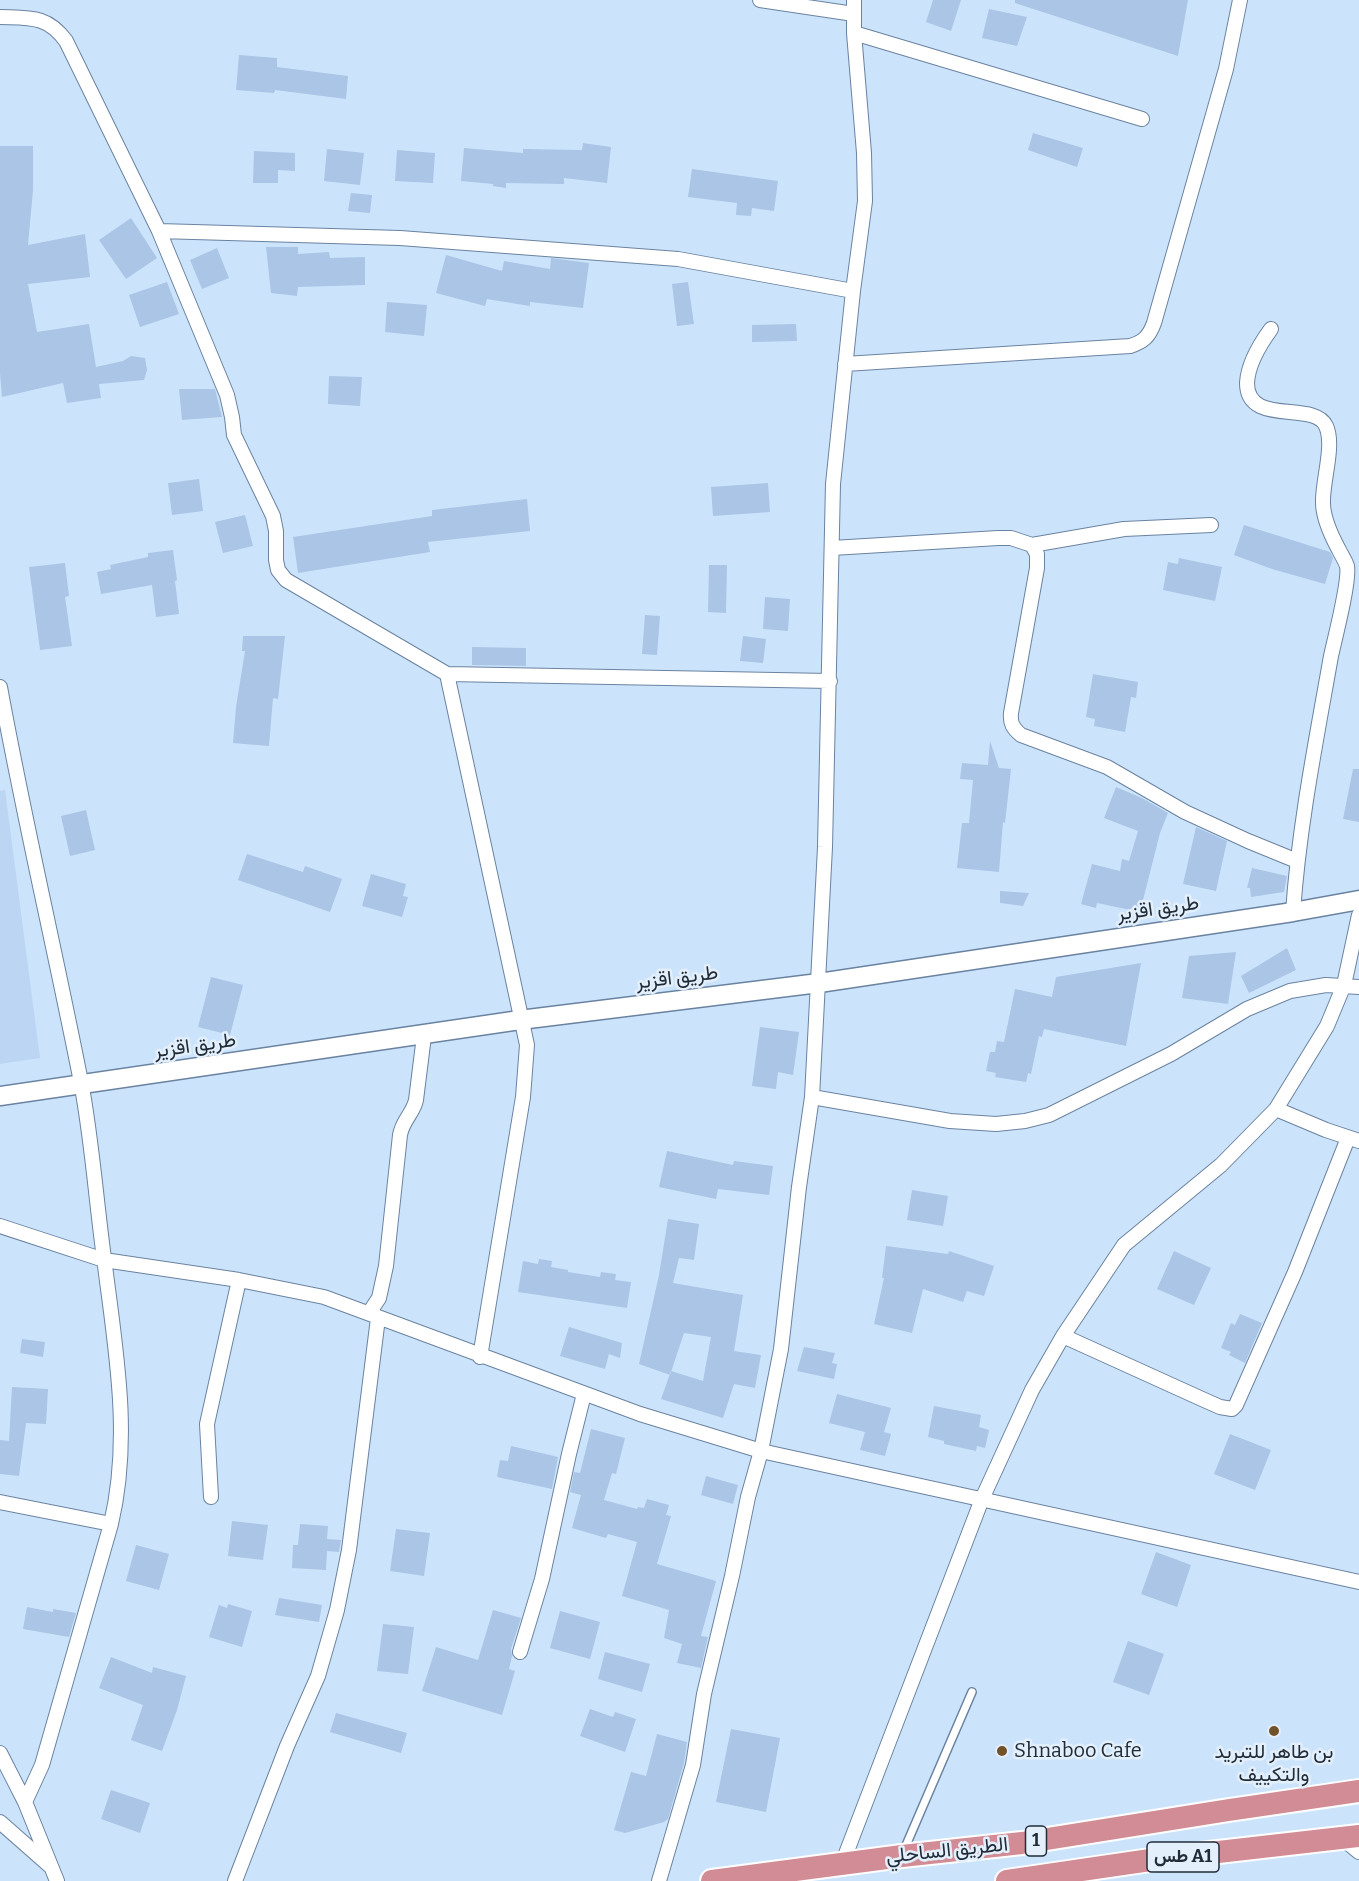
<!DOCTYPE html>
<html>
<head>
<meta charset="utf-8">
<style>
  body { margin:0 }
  canvas { display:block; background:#cce3fc }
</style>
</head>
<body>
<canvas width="1359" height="1881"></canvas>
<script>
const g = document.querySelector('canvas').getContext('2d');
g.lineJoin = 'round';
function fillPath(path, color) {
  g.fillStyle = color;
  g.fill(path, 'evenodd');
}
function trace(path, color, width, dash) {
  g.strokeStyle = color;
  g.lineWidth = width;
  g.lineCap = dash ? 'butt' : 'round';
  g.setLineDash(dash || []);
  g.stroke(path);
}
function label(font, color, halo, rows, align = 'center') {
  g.font = font + ' Bitter,Vazirmatn,serif';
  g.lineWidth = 5;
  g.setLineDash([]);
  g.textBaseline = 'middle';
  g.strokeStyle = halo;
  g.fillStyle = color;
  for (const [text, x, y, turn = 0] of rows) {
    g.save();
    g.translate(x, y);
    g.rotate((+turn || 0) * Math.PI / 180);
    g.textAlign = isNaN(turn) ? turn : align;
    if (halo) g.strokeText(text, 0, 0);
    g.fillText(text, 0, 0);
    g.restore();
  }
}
const built = new Path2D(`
  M5,790L40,1058L0,1064V791Z`);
const building = new Path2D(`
  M933,0H961L951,31L926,22Z
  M1015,0H1188L1178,56L1015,3Z
  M989,9L1027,17L1017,46L982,38Z
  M239,55L277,58V67L348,76L346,99L275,90L274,93L236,90Z
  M1033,133L1083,148L1077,167L1028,150Z
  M583,143L611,147L607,183L564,178V184L506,183V188L493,186V184L461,181L464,148L523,153V149L582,150Z
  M0,146H33V190L28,245L85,234L90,277L28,284L37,332L89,324L96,367L123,361L131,356L145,358L147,370L144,380L99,384L101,398L67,403L63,383L2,397L0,373Z
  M327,149L364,153L360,185L324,181Z
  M397,150L435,153L433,183L395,181Z
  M254,151L295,153V171L278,170V183H253Z
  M692,169L778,181L774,211L752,208L751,216L736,215L737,203L688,197Z
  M351,193L372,195L370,213L348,211Z
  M131,218L157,258L126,279L99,240Z
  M266,247H298V254L329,252L330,258L365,257V285L298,287L297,296L271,293Z
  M217,248L229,278L202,289L190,260Z
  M446,255L502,271L504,261L550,269L551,258L589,263L583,308L530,302V306L487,299L485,306L436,293Z
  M167,282L179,314L140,327L129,295Z
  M688,282L694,324L677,326L672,284Z
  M387,302L427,305L424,336L385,332Z
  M796,324L797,341L752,342V325Z
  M329,376L362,377L360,406L328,404Z
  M179,389H215L222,417L182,420Z
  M199,479L203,511L172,515L168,483Z
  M768,483L770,512L713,516L711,487Z
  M527,499L530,531L428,542L430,552L298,573L293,537L432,516V510Z
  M245,515L253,546L223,553L215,522Z
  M1244,525L1330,552L1333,558L1325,584L1272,569L1234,555Z
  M173,550L177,580L175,581L179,614L156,617L152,585L101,594L97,572L111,569L110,565L148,557V553Z
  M1179,558L1222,567L1215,601L1163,590L1168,562L1178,564Z
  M65,563L69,596L65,597L72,646L40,650L29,567Z
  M709,565H727L726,613L708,612Z
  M765,597L790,599L788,631L763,629Z
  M645,615L660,616L657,655L642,654Z
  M243,636H285L278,699L273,698L269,746L233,743L236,707L245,651H242Z
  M743,636L766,639L763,663L740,661Z
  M472,647L526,648V666L472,665Z
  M1093,674L1138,682L1136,698L1131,697L1125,732L1094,726L1095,719L1086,717Z
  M990,741L999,768L1011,769L1005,823L1003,822L999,872L957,868L962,823H969L973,780L960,779L962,763L988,765Z
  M1353,769H1359V822L1343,819Z
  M1116,787L1142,798L1168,813L1160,833L1140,912L1097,903L1096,908L1081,904L1092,864L1120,871L1122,859L1129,861L1138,831L1104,818Z
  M86,810L95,850L70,856L61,816Z
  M1196,827L1227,841L1216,891L1183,884Z
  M247,854L303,872L305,866L342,879L330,912L238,880Z
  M1252,868L1287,876L1284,892L1251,897L1250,888H1247Z
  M371,874L406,884L403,896L408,897L402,917L362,906Z
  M1000,891L1029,893L1023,906L1000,903Z
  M1287,948L1296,970L1249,993L1241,976Z
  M1236,952L1228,1004L1182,998L1189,956Z
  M1141,963L1126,1046L1044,1029L1042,1037L1039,1036L1031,1074L1028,1073L1026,1082L995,1077L996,1073L986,1071L990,1052H995L997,1041L1004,1042L1015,989L1052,997L1056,977Z
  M211,977L243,985L230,1035L198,1027Z
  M760,1027L799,1032L793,1075L778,1072L776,1089L752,1086Z
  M667,1151L733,1165L734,1161L773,1166L769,1195L718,1189L716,1199L659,1187Z
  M912,1190L948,1196L943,1226L907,1220Z
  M668,1219L699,1224L694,1260L679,1258L673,1283L743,1295L734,1351L761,1355L755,1388L734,1384L723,1418L661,1399L671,1371L703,1381L711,1337L684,1333L670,1375L639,1364L659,1275Z
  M886,1246L948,1254L949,1251L994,1266L984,1296L967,1291L963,1302L923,1289L912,1333L874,1324L884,1278H882Z
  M1174,1251L1211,1268L1194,1305L1157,1289Z
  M539,1259L552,1261L551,1267L568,1270V1272L600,1277L601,1272L616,1274L615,1280L631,1282L627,1308L518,1292L523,1261L538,1264Z
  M1240,1314L1262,1323L1245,1363L1229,1355L1231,1352L1221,1348L1231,1323L1235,1325Z
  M569,1327L622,1343L620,1358L609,1354L605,1369L560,1356Z
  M22,1339L45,1342L43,1357L20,1353Z
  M804,1347L835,1353L832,1363L837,1364L834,1379L797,1371Z
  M12,1387L48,1389L46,1424L26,1423L19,1476L0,1474V1440L9,1441Z
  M837,1394L891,1408L884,1432L891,1434L885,1456L860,1450L865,1432L829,1423Z
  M934,1406L981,1415L979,1427L989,1430L985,1448L977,1446L976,1451L944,1444V1441L928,1437Z
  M591,1429L625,1438L616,1474L612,1473L604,1500L637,1509L638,1507L644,1508L647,1499L669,1505L666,1515L671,1516L657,1564L716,1581L701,1636L708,1637L701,1668L677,1663L682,1644L664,1638L669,1610L622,1596L637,1542L608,1534L606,1538L572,1528L581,1495L570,1492L574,1472L580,1473Z
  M1230,1434L1271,1450L1255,1490L1214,1474Z
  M511,1446L558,1457L552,1489L497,1477L500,1460L508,1461Z
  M706,1476L738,1485L733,1504L701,1495Z
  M232,1521L268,1525L263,1560L228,1556Z
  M300,1524L328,1526L327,1539L341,1540L339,1552L327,1551L326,1570L292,1568L293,1545H298Z
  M396,1529L430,1533L424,1576L390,1571Z
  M136,1545L169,1554L159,1590L126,1581Z
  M1156,1552L1191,1565L1177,1607L1141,1594Z
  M279,1598L322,1605L319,1622L275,1615Z
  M228,1604L252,1611L242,1647L209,1637L219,1605L227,1608Z
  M27,1607L53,1612V1609L76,1613L69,1637L23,1629Z
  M493,1610L521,1618L511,1649L512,1656L509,1669L515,1671L502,1715L422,1691L436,1647L478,1660Z
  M560,1611L600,1622L590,1659L550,1648Z
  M383,1624L414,1627L408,1674L377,1671Z
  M1128,1641L1164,1654L1149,1695L1113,1682Z
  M605,1652L650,1664L642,1692L598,1679Z
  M111,1657L152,1673L153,1667L186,1676L177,1710L162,1751L131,1740L143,1705L99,1688Z
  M590,1709L613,1717L615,1712L636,1719L625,1752L580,1736Z
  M336,1713L407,1733L401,1753L330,1732Z
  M731,1729L780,1738L766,1812L716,1802Z
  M657,1734L687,1742L684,1763L668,1819L664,1822L625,1833L614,1830L631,1772L646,1776Z
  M111,1790L150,1803L140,1833L101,1819Z`);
const service = new Path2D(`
  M904,1850L972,1692`);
const minor = new Path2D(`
  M760,0L854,14
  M0,17C29,18 47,15 66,41L159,231L227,395L232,417L234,435L273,516L276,531V560L278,570L286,580L447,674L830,681
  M854,33L1142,119
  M159,231L400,238L678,259L853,291
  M1271,329C1260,344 1248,364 1247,383C1247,427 1314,400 1326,426C1335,445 1322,482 1323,503C1323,518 1332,537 1339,550C1342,556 1345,560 1347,566C1350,580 1335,638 1331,656C1316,741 1299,826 1293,912
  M845,364L1130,346C1143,342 1149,337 1154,323L1226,69L1240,0
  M1032,545L1124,529L1211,525
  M832,548L998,538H1011L1032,545L1037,554V568L1011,713C1010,724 1013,728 1021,735L1107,767L1185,812L1248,841L1297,861
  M447,674L527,1045L523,1097L480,1357
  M0,687C24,819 55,950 81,1082C92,1140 96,1200 104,1258C115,1347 132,1435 111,1524L42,1765L25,1802
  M812,1097L950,1121L996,1124L1025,1121L1049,1115L1171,1054L1247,1009L1290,991L1326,985L1359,987
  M1276,1109L1326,1130L1359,1141
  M0,1226L104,1260L239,1280L324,1297L640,1414L761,1451L1359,1582
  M369,1313L379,1298L386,1266L400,1135C403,1119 413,1114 416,1100L424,1036
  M1063,1336L1202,1399L1220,1407L1232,1409L1236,1405L1295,1272L1348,1138
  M211,1497L207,1424L239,1280
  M0,1502L111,1524
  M520,1652L542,1579L569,1454L584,1394
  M0,1753L25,1802L57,1881
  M0,1822L50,1866
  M1342,1838L1359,1852
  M842,1864L982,1499L1032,1390L1063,1336L1124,1245L1221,1165L1276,1109L1327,1026L1344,985L1359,915
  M235,1881L287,1746L318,1676L337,1610L349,1550L378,1318
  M659,1881L693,1765L704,1694L732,1576L748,1497L761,1451L781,1349L799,1187L812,1097L825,847L833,484L853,291L865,201L864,153L854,33V0`);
const tertiary = new Path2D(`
  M0,1096L520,1020L819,983L1293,912L1359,900`);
const trunk = new Path2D(`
  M712,1881L902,1856L1022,1843L1229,1810L1359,1791
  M1007,1881L1157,1859L1359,1836`);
const markers = [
  [1274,1731,6,"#725228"],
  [1002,1751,6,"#725228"]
];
const shields = [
  [1036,1841,21],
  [1183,1857,72]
];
const shieldNames = [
  ["1",1036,1841],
  ["طس A1",1183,1857]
];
const streetNames = [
  ["طريق اقزير",1158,909,-8],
  ["طريق اقزير",677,978,-7],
  ["طريق اقزير",195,1046,-8],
  ["الطريق الساحلي",947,1851,-6]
];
const poiNames = [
  ["Shnaboo Cafe",1014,1751],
  ["بن طاهر للتبريد",1274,1752,"center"],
  ["والتكييف",1274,1775,"center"]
];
fillPath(built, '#bcd5f2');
fillPath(building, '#aac5e5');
trace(service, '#6a83a0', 10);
trace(minor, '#6a83a0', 16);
trace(tertiary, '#6a83a0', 21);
trace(trunk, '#fff', 26);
trace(service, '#fff', 7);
trace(minor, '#fff', 14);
trace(tertiary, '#fff', 18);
trace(trunk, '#d28c96', 22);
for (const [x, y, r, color] of markers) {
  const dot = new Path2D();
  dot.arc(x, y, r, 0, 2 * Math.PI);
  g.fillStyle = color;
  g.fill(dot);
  trace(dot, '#e3effb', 2);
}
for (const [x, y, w] of shields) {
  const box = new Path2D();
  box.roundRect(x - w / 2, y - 15, w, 30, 4.5);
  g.fillStyle = '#e3effb';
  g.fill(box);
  trace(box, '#212c38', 1.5);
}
label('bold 18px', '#212c38', null, shieldNames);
label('20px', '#212c38', '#e3effb', streetNames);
label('20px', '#212c38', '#e3effb', poiNames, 'left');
</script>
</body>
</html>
